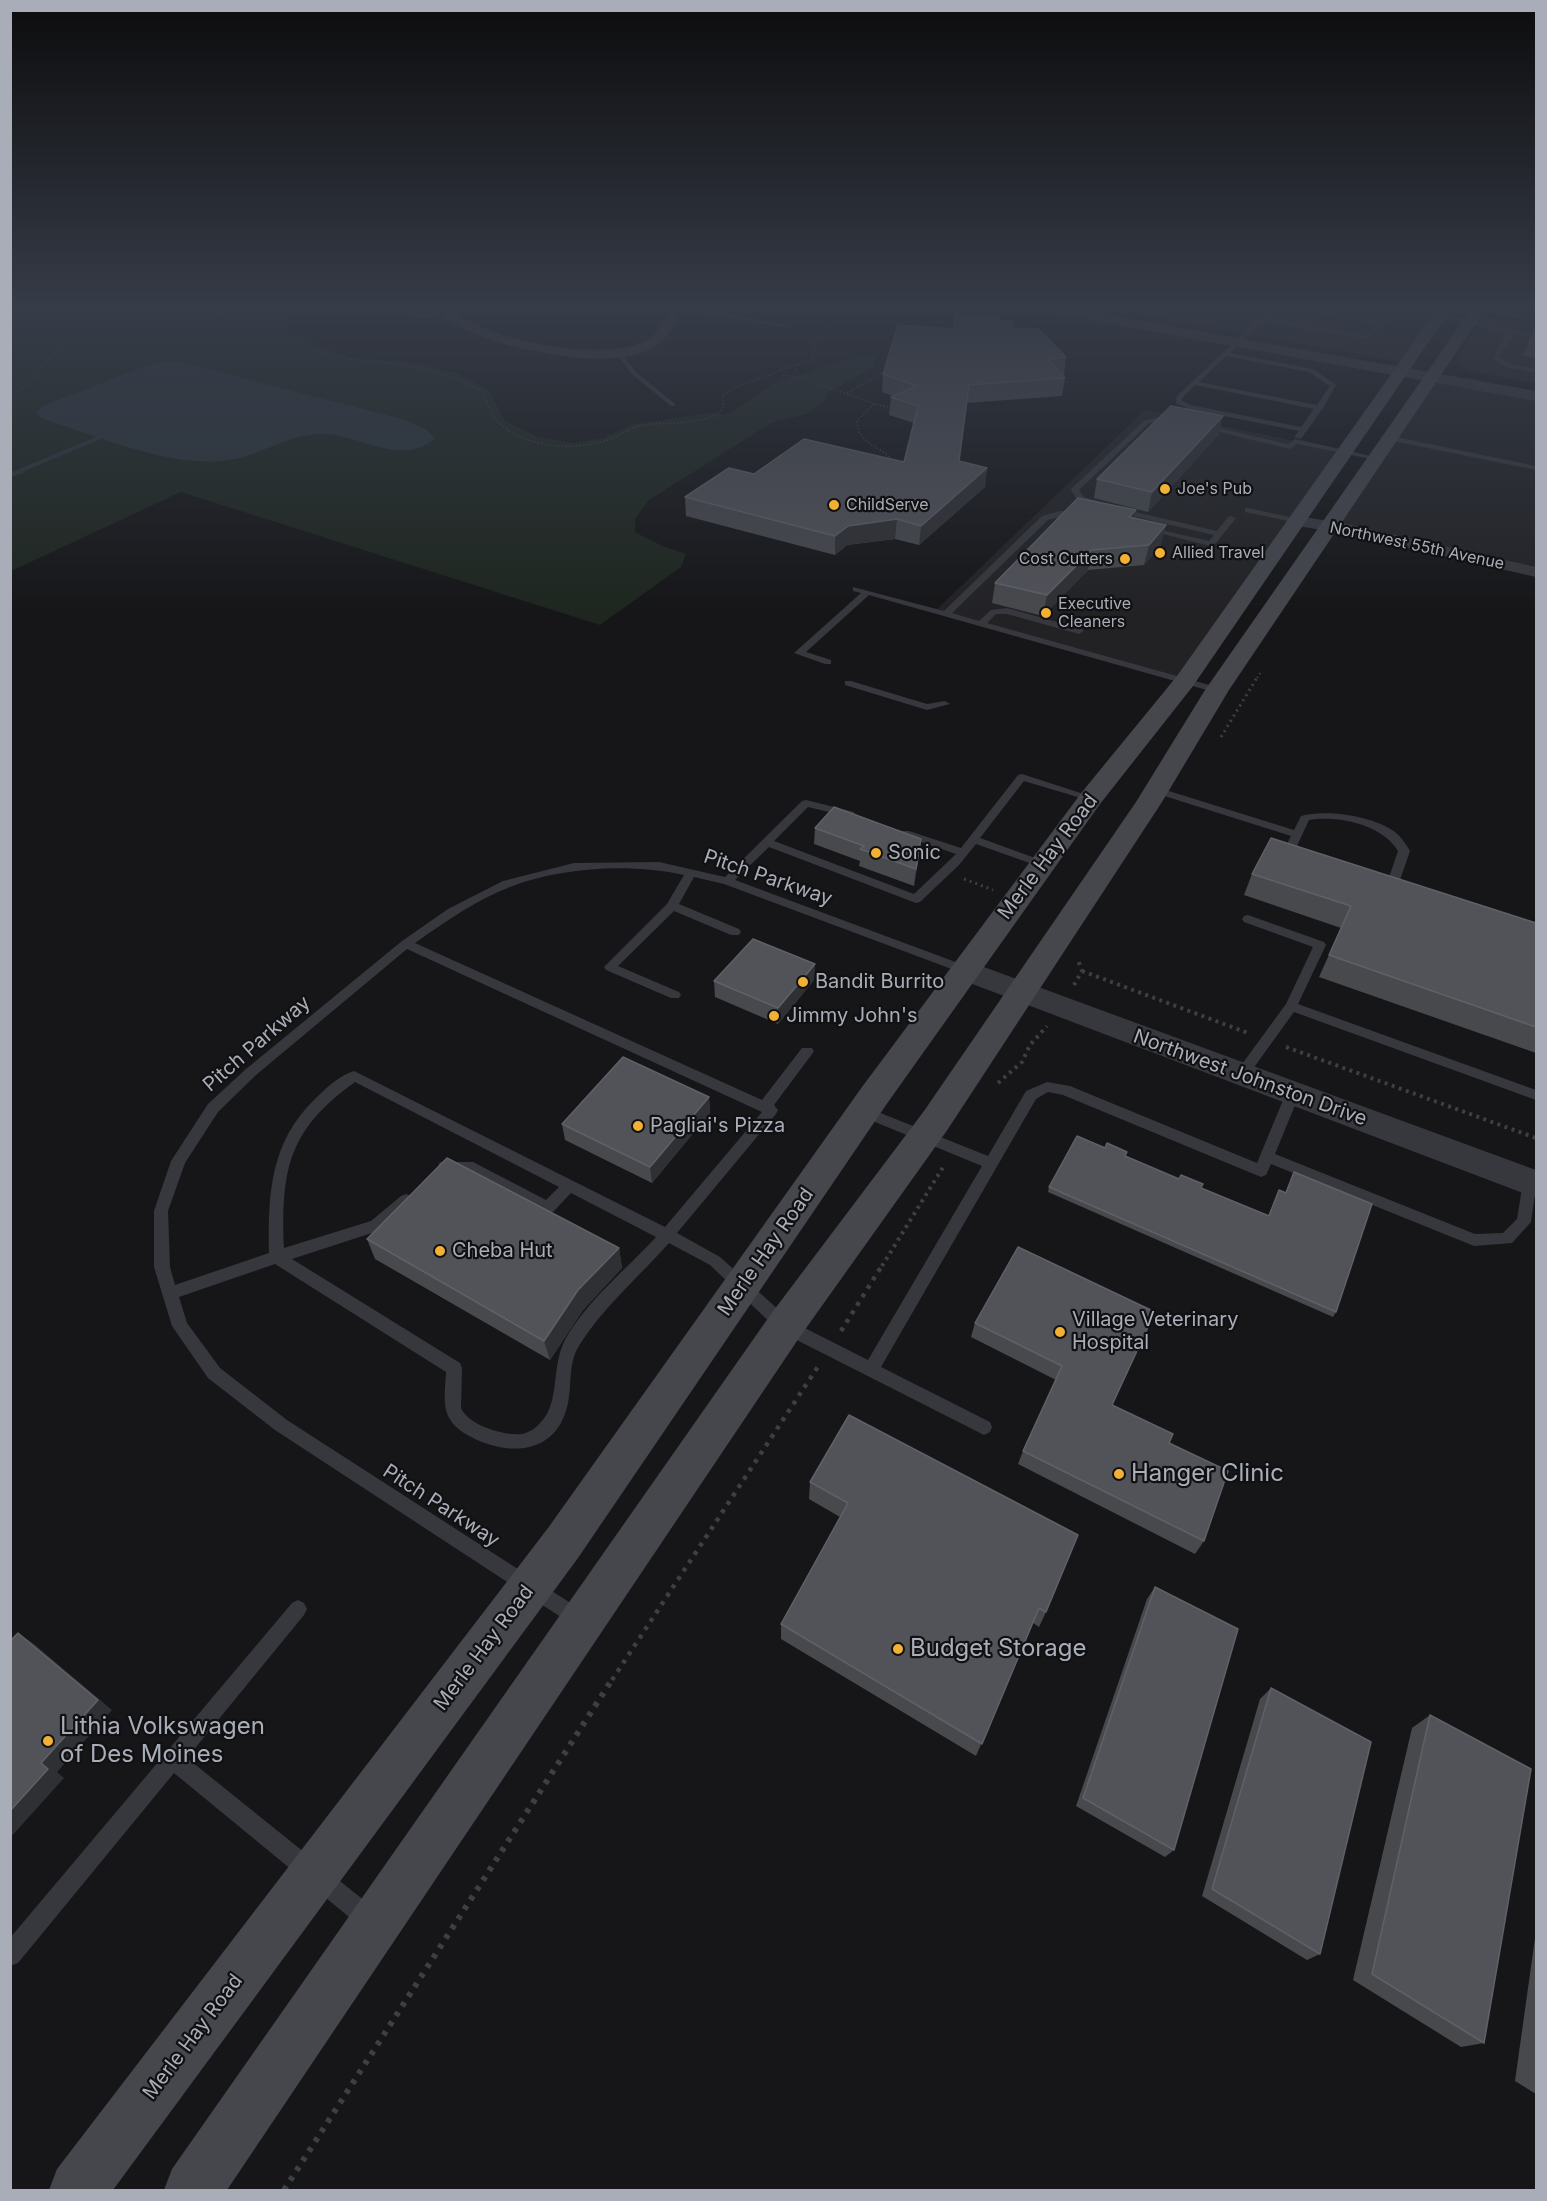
<!DOCTYPE html>
<html>
<head>
<meta charset="utf-8">
<style>
  body { margin:0 }
  #map { position:relative; width:1547px; height:2201px; overflow:hidden; background:#161618; font-family:Inter,sans-serif }
  canvas { display:block }
  .frame { position:absolute; inset:0; border:12px solid #a8adb8; pointer-events:none }
</style>
</head>
<body>
<div id="map">
<canvas width="1547" height="2201"></canvas>
<div class="frame"></div>
</div>
<script>
const g = document.querySelector('canvas').getContext('2d');
g.lineJoin = 'round';
function fillPath(path, color) {
  g.fillStyle = color;
  g.fill(path, 'evenodd');
}
function trace(path, color, width, dash) {
  g.strokeStyle = color;
  g.lineWidth = width;
  g.lineCap = dash ? 'butt' : 'round';
  g.setLineDash(dash || []);
  g.stroke(path);
}
function label(font, color, halo, rows, align = 'center') {
  g.font = font + ' Inter,sans-serif';
  g.lineWidth = 4.5;
  g.setLineDash([]);
  g.textBaseline = 'middle';
  g.strokeStyle = halo;
  g.fillStyle = color;
  for (const [text, x, y, turn = 0] of rows) {
    g.save();
    g.translate(x, y);
    g.rotate((+turn || 0) * Math.PI / 180);
    g.textAlign = isNaN(turn) ? turn : align;
    if (halo) g.strokeText(text, 0, 0);
    g.fillText(text, 0, 0);
    g.restore();
  }
}
const built = new Path2D(`
  M1105,308H1446L1406,363Z
  M1482,317L1536,326V383L1467,371L1455,362Z
  M1430,379L1536,396V572L1329,526Z
  M1145,410L1343,451L1185,681L935,611Z`);
const green = new Path2D(`
  M10,308H308L287,316L288,331L325,349L356,359L405,361L457,373L489,390L505,421L538,437L574,443L603,438L631,425L709,413L730,414L772,384L855,357L875,356V366L828,392L826,400L806,414L771,423L649,500L635,519V532L660,545L686,554L681,567L600,625L181,492L11,571Z`);
const water = new Path2D(`
  M175,361L406,420L425,429L435,438C404,467 361,436 326,434C290,432 263,455 229,460C170,469 99,436 43,419L36,413L43,406L148,365Z`);
const streamFar1 = new Path2D(`
  M17,472L110,433`);
const stream = new Path2D(`
  M10,475L21,471`);
const pathFar5 = new Path2D(`
  M142,308L175,318L193,319L227,312L270,308
  M279,308L277,329C317,362 355,358 404,365C432,369 458,379 483,391C487,401 490,412 497,420C521,448 572,451 605,441C618,437 629,428 643,425C660,422 713,426 722,408C724,405 723,399 723,395L733,388L813,359L816,339L833,321L826,308
  M1000,308L1025,310
  M795,369L799,377L878,405L895,408
  M782,375L798,377
  M847,393L887,371
  M10,400L100,308
  M874,404L857,420C856,444 883,446 895,463`);
const pathFar4 = new Path2D(`
  M1257,678L1261,672`);
const pathFar3 = new Path2D(`
  M1221,737L1258,676
  M964,879L993,890`);
const pathFar2 = new Path2D(`
  M1082,971L1248,1033
  M1074,985L1082,971L1078,960
  M1286,1047L1536,1138
  M998,1083L1022,1062L1030,1045L1047,1026
  M882,1266L945,1164`);
const pathFar1 = new Path2D(`
  M841,1331L883,1264
  M612,1680L819,1365`);
const path = new Path2D(`
  M284,2190L613,1678`);
const service = new Path2D(`
  M390,308H399L417,314L453,316L416,318Z
  M675,308L713,311L791,326L788,328L713,315L673,311Z
  M1270,308H1277L1267,318L1365,335L1377,324L1287,308H1302L1381,321L1397,308H1404L1366,339L1263,321L1230,353L1313,369L1336,385L1323,408L1301,439L1294,437L1299,431L1189,409L1176,403L1177,396ZM1226,356L1309,372L1330,386L1317,405L1199,382ZM1195,385L1314,409L1301,427L1191,405L1182,401V398Z
  M1464,308H1479L1536,317V321Z
  M1439,314L1536,335L1535,338L1514,334L1499,357L1511,364L1536,369V373L1507,367L1493,359L1507,332L1437,317Z
  M615,351H619L636,372L675,404V406H671L632,374Z
  M1164,417L1181,421C1174,425 1158,422 1149,423L1079,490L1084,497L1100,502V506L1078,501L1071,490L1072,488L1145,420Z
  M1201,424L1288,444L1295,439L1380,458L1376,460L1297,444L1290,449L1199,427V425Z
  M1391,436L1536,466V470L1388,440V436Z
  M1118,508L1217,531L1229,516L1236,518L1216,543L1210,546L1144,529L1148,527L1209,541L1214,535L1115,512V508Z
  M1248,508L1298,519L1302,521L1298,523L1245,512V508Z
  M1060,511H1080L1084,513C1075,518 1059,516 1048,520L952,613L979,621L991,610L1007,608L1082,629L1084,631L1079,634L1007,614H996L987,623L1220,688V692H1214L869,595L806,652L831,660V664H825L794,653L861,593L853,591V587L944,611L1042,516Z
  M845,681H851L927,704L945,701L950,704L927,710L845,685Z
  M1022,774L1096,798L1091,801L1024,781L980,838L1046,862V866H1038L976,844L959,865L920,902L916,903L769,847L735,880L969,967L971,970L965,974L724,884L694,877L679,904L739,929L741,932L739,935H731L674,911L618,966L679,992L681,995L679,998H671L606,970L604,967L667,904L684,875C631,863 561,867 510,887C476,900 445,922 415,943L762,1100L802,1048H812L814,1051L812,1054L774,1105L778,1110L776,1114L677,1233L720,1257L791,1321L868,1360L982,1166L858,1115L856,1111L858,1107L863,1106L988,1156L1026,1091L1047,1082L1070,1086L1257,1163L1286,1093L1293,1088L1300,1093L1275,1154L1475,1234L1503,1233L1517,1219L1523,1182L1525,1178H1535L1536,1186L1531,1222L1512,1243L1474,1246L1271,1164L1266,1175L1261,1177L1063,1095L1048,1092L1036,1099L881,1367L990,1422L992,1427L990,1432L984,1435L779,1331L710,1265L669,1243C639,1277 603,1307 579,1346C568,1363 572,1384 568,1403C558,1452 514,1457 475,1439C440,1422 444,1406 446,1372L275,1264L179,1297L187,1323L220,1368L287,1420L586,1613L588,1620L586,1627L579,1629L275,1430L208,1378L172,1326L154,1267V1211L171,1161L208,1104L246,1069L402,941L448,909L503,881L574,863L659,862L725,877L802,801L806,800L854,812L855,814L850,817L808,807L774,841L914,894L956,854L901,835V831H909L961,848L1018,775ZM407,949L762,1112L665,1227L354,1071C340,1075 326,1088 316,1098C270,1142 268,1193 269,1253L175,1285L170,1267L168,1211L185,1163L218,1112L256,1075ZM355,1082L559,1187L546,1200L473,1162H440L438,1166L440,1170L466,1172L548,1214L553,1212L571,1193L656,1237C626,1270 587,1300 565,1340C551,1366 560,1403 541,1422C536,1428 529,1433 521,1434C504,1436 468,1425 461,1408L462,1368L460,1363L292,1259L381,1230L411,1204L413,1200L411,1196L406,1194L401,1196L371,1221L284,1248C281,1170 288,1130 355,1082Z
  M1156,787L1294,830L1301,816C1327,809 1373,816 1395,832C1401,837 1406,844 1410,851L1399,883L1393,887L1387,883L1398,851C1383,825 1338,815 1309,820L1296,848L1306,853L1300,856L1284,850L1291,836L1152,792V788Z
  M1248,915L1324,942L1326,945L1298,1004L1536,1090V1100L1294,1012L1247,1077H1237L1235,1074L1237,1071L1286,1004L1313,947L1244,922L1242,919L1244,916Z
  M298,1600L304,1603L307,1609L304,1615L187,1758L376,1910L379,1918L376,1926L368,1929L360,1926L174,1773L18,1963L10,1966V1938L292,1603Z`);
const minor = new Path2D(`
  M451,308H465L458,316C498,341 607,365 649,339C659,332 664,318 670,308H682C676,320 671,334 660,343C617,378 488,347 446,319L444,316Z
  M1298,516L1352,525L1536,567V577L1352,535L1292,525L1290,521L1292,517Z`);
const tertiary = new Path2D(`
  M1038,308H1069L1536,391V401L1045,312Z
  M965,960L1536,1170V1198L954,977L950,970L954,963Z`);
const secondary = new Path2D(`
  M1438,308H1452L1193,686L1100,804L886,1105L578,1558L113,2190H49L57,2169L548,1528L862,1087L1082,792L1177,676Z
  M1472,308H1486L1229,690L1162,802L948,1129L799,1338L227,2190H164L172,2169L771,1314L924,1111L1136,802L1205,690Z`);
const wall = new Path2D(`
  M999,321L1066,357L1064,375H1062L1065,378L1062,396L967,403L959,462L987,468L985,487L919,545L895,539L847,545L835,555L686,516L685,497L754,474L904,462L914,423L889,415L891,397L894,396L882,392L883,374L953,329Z
  M1536,329V358L1523,356L1529,343Z
  M1219,434L1148,512L1094,498L1097,479Z
  M1134,518L1161,545L1144,565L1088,570L1043,616L992,603L995,583Z
  M815,828L919,855L914,886L859,866L860,861L814,844Z
  M1252,874L1536,923V1053L1319,977L1341,928L1244,895Z
  M815,964L814,980L778,1024L715,997L714,981Z
  M709,1097L710,1113L652,1183L565,1140L562,1124Z
  M1105,1148L1268,1216L1279,1190L1285,1193L1294,1172L1336,1312L1333,1317L1048,1192L1049,1187Z
  M367,1239L619,1248L622,1268L583,1310L550,1360L375,1259Z
  M1018,1247L1112,1405L1169,1443L1204,1541L1195,1554L1018,1464L1023,1451L1056,1380L971,1337L975,1323Z
  M810,1482L1046,1612L1039,1627L1033,1623L976,1756L781,1639V1624L840,1517L809,1499Z
  M1155,1587L1174,1850L1165,1857L1076,1806L1147,1599Z
  M1271,1688L1320,1954L1307,1960L1202,1896L1260,1699Z
  M1430,1715L1484,2043L1461,2047L1353,1980L1412,1728Z
  M1536,1931V2094L1515,2081Z`);
const shadedWall = new Path2D(`
  M1223,416L1219,434L1148,512L1152,492Z
  M987,468L985,487L919,545L921,526Z
  M1136,510L1132,529L1129,517Z
  M897,519L895,539L847,545L835,555V536L848,526Z
  M1166,525L1161,545L1144,565L1149,545Z
  M1092,550L1088,570L1043,616L1047,595Z
  M921,839L919,855L914,886L916,869Z
  M815,964L814,980L778,1024V1008Z
  M709,1097L710,1113L652,1183L650,1167Z
  M619,1248L622,1268L583,1310L550,1360L544,1341L578,1290Z
  M18,1633L34,1644L112,1710L57,1772L64,1778L10,1838V1811L41,1763Z`);
const building = new Path2D(`
  M956,314L999,317V321H1013V328L1038,329L1066,357L1047,359L1065,378L969,385L959,461L987,468L921,526L897,519L848,526L835,536L685,497L729,468L754,474L804,439L904,462L918,406L891,397L917,386L883,374L898,325L953,329Z
  M1536,329V344L1529,343Z
  M1171,406L1223,416L1152,492L1097,479Z
  M1078,498L1136,510L1129,517L1166,525L1149,545L1092,550L1047,595L995,583Z
  M834,807L921,839L916,869L860,849L864,846L815,828Z
  M1271,838L1536,923V1027L1329,955L1351,906L1252,874Z
  M753,939L815,964L778,1008L714,981Z
  M623,1057L709,1097L650,1167L562,1124Z
  M1077,1136L1105,1148L1107,1143L1127,1152L1125,1156L1179,1179L1181,1175L1203,1184L1201,1188L1269,1216L1279,1190L1286,1193L1294,1172L1372,1204L1336,1312L1049,1187Z
  M447,1158L619,1248L578,1290L544,1341L367,1239Z
  M1018,1247L1155,1312L1112,1405L1173,1434L1169,1443L1228,1471L1204,1541L1023,1451L1062,1366L975,1323Z
  M849,1415L1078,1535L1046,1612L1039,1608L982,1744L781,1624L848,1503L810,1482Z
  M1155,1587L1238,1629L1174,1850L1083,1798Z
  M18,1633L98,1700L41,1763L48,1769L10,1811V1641Z
  M1271,1688L1371,1742L1320,1954L1212,1889Z
  M1430,1715L1531,1769L1484,2043L1372,1974Z`);
const markers = [
  [1165,489,6,"#f2b134"],
  [834,505,6,"#f2b134"],
  [1160,553,6,"#f2b134"],
  [1125,559,6,"#f2b134"],
  [1046,613,6,"#f2b134"],
  [876,853,6,"#f2b134"],
  [803,982,6,"#f2b134"],
  [774,1016,6,"#f2b134"],
  [638,1126,6,"#f2b134"],
  [440,1251,6,"#f2b134"],
  [1060,1332,6,"#f2b134"],
  [1119,1474,6,"#f2b134"],
  [898,1649,6,"#f2b134"],
  [48,1741,6,"#f2b134"]
];
const farPoinames = [
  ["Joe's Pub",1177,489],
  ["ChildServe",846,505],
  ["Allied Travel",1172,553],
  ["Cost Cutters",1113,559,"right"],
  ["Executive",1058,604],
  ["Cleaners",1058,622]
];
const farStreetnames = [
  ["Northwest 55th Avenue",1417,546,12]
];
const poiNames = [
  ["Sonic",888,853],
  ["Bandit Burrito",815,982],
  ["Jimmy John's",786,1016],
  ["Pagliai's Pizza",650,1126],
  ["Cheba Hut",452,1251],
  ["Village Veterinary",1072,1320],
  ["Hospital",1072,1343]
];
const streetNames = [
  ["Merle Hay Road",1048,857,-53],
  ["Pitch Parkway",768,878,19],
  ["Pitch Parkway",257,1044,-41],
  ["Northwest Johnston Drive",1250,1078,20],
  ["Merle Hay Road",766,1252,-55],
  ["Pitch Parkway",441,1506,33],
  ["Merle Hay Road",484,1648,-53],
  ["Merle Hay Road",193,2037,-53]
];
const nearPoinames = [
  ["Hanger Clinic",1131,1474],
  ["Budget Storage",910,1649],
  ["Lithia Volkswagen",60,1727],
  ["of Des Moines",60,1755]
];
fillPath(built, '#222225');
fillPath(green, '#1e261f');
fillPath(water, '#2c353c');
trace(streamFar1, '#2c353c', 4);
trace(stream, '#2c353c', 5);
trace(pathFar5, '#3d3f44', 1.5, [1.5, 2]);
trace(pathFar4, '#3d3f44', 2, [1.5, 3]);
trace(pathFar3, '#3d3f44', 3, [2, 4]);
trace(pathFar2, '#3d3f44', 4, [3, 4.5]);
trace(pathFar1, '#3d3f44', 4.5, [4, 6]);
trace(path, '#3d3f44', 6, [4.5, 7]);
fillPath(service, '#37383d');
fillPath(minor, '#37383d');
fillPath(tertiary, '#37383d');
fillPath(secondary, '#45474d');
fillPath(wall, '#47494d');
fillPath(shadedWall, '#2f3033');
fillPath(building, '#525359');
trace(building, '#5f6168', 1.5);
const sky = g.createLinearGradient(0, 0, 0, 616);
sky.addColorStop(0, '#0c0c0d');
sky.addColorStop(0.5, '#363c48');
sky.addColorStop(1, '#363c4800');
g.fillStyle = sky;
g.fillRect(0, 0, 1547, 616);
for (const [x, y, r, color] of markers) {
  const dot = new Path2D();
  dot.arc(x, y, r, 0, 2 * Math.PI);
  g.fillStyle = color;
  g.fill(dot);
  trace(dot, '#111113', 2);
}
label('16px', '#a8adb8', '#111113', farPoinames, 'left');
label('16px', '#a8adb8', '#111113', farStreetnames);
label('20px', '#a8adb8', '#111113', poiNames, 'left');
label('20px', '#a8adb8', '#111113', streetNames);
label('24px', '#a8adb8', '#111113', nearPoinames, 'left');
</script>
</body>
</html>
